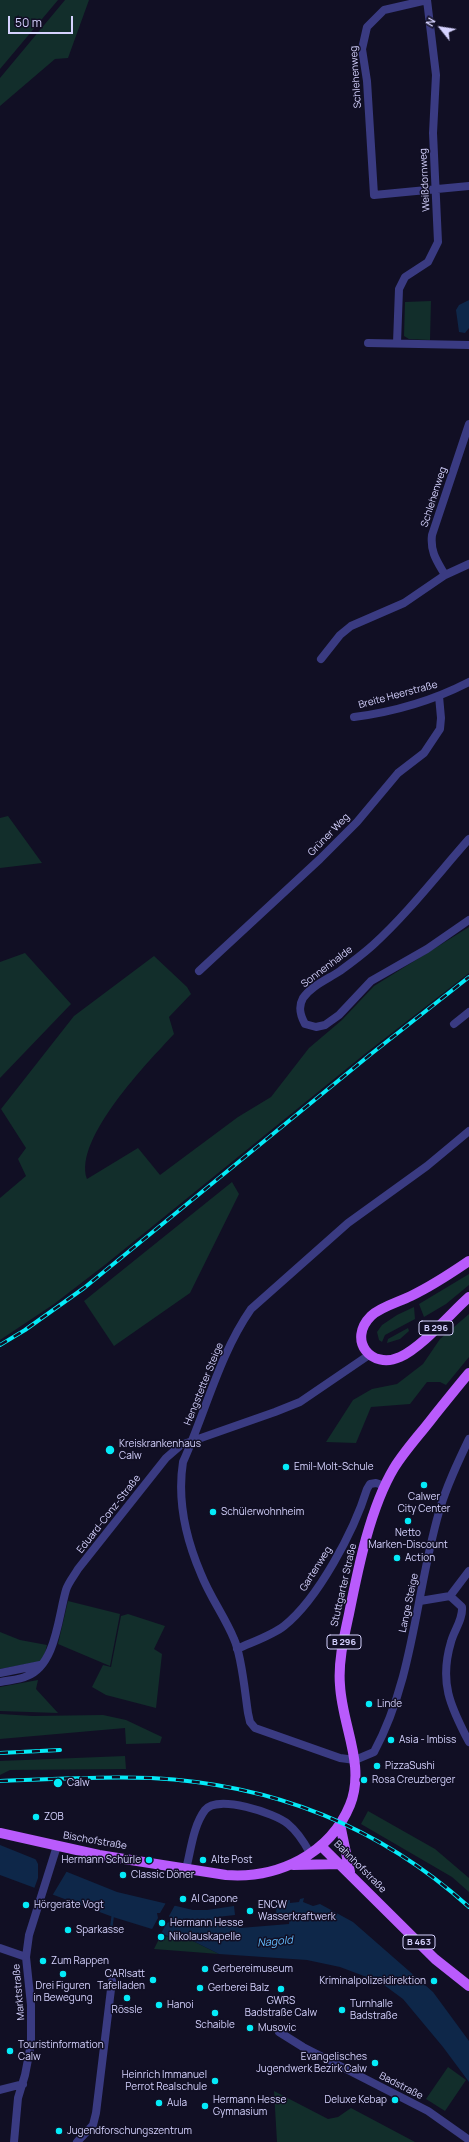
<!DOCTYPE html>
<html>
<head>
<meta charset="utf-8">
<style>
  body { margin:0 }
  #map { position:relative; width:469px; height:2142px; overflow:hidden; background:#110f24; font-family:Manrope,sans-serif }
  canvas { display:block }
  .north { position:absolute; left:421px; top:8px; width:40px; height:40px; -webkit-text-stroke:3px #110f24; paint-order:stroke; rotate:300deg; font-size:11px; font-weight:700; line-height:16px; text-align:center; color:#d5d2fe }
  .north::after { content:''; display:block; margin:auto; width:14px; height:18px; background:#d5d2fe; clip-path:polygon(50% 0,100% 100%,50% 72%,0 100%) }
  .scale { position:absolute; left:8px; top:16px; width:65px; height:18px; box-sizing:border-box; border:2px solid #d5d2fe; border-top:0; padding-left:5px; font-size:12px; line-height:14px; white-space:nowrap; color:#d5d2fe; -webkit-text-stroke:3px #110f24; paint-order:stroke }
</style>
</head>
<body>
<div id="map">
<canvas width="469" height="2142"></canvas>
<div class="north">N</div>
<div class="scale">50 m</div>
</div>
<script>
const g = document.querySelector('canvas').getContext('2d');
g.lineJoin = 'round';
function fillPath(path, color) {
  g.fillStyle = color;
  g.fill(path, 'evenodd');
}
function trace(path, color, width, dash) {
  g.strokeStyle = color;
  g.lineWidth = width;
  g.lineCap = dash ? 'butt' : 'round';
  g.setLineDash(dash || []);
  g.stroke(path);
}
function label(font, color, halo, rows, align = 'center') {
  g.font = font + ' Manrope,sans-serif';
  g.lineWidth = 3;
  g.setLineDash([]);
  g.textBaseline = 'middle';
  g.strokeStyle = halo;
  g.fillStyle = color;
  for (const [text, x, y, turn = 0] of rows) {
    g.save();
    g.translate(x, y);
    g.rotate((+turn || 0) * Math.PI / 180);
    g.textAlign = isNaN(turn) ? turn : align;
    if (halo) g.strokeText(text, 0, 0);
    g.fillText(text, 0, 0);
    g.restore();
  }
}
const green = new Path2D(`
  M0,0H58L0,69Z
  M65,0H89L68,58L55,59L0,106V78Z
  M431,301L430,340L409,339L404,336L405,302Z
  M8,816L42,863L0,868V818Z
  M469,927V973L366,1053L106,1264L54,1304L0,1340V1198L26,1176L18,1159L26,1148L1,1109L74,1016L154,956L187,987L191,994L169,1017L174,1034C148,1062 73,1139 87,1179L138,1148L160,1175L238,1117L271,1097L309,1048L342,1020L374,986Z
  M25,953L71,1004L0,1078V962Z
  M232,1182L239,1194L190,1293L114,1346L84,1301Z
  M469,1274V1285L446,1304L424,1317L419,1304Z
  M414,1307L415,1319L385,1335L382,1342L379,1340L377,1332L382,1325L397,1315Z
  M469,1314V1357L446,1385L440,1382H427L410,1404L371,1407L356,1443L326,1442L353,1400L372,1389L397,1384L423,1364L440,1339Z
  M408,1328L409,1331L400,1339L387,1343L388,1339Z
  M68,1601L120,1614L110,1666L58,1644Z
  M128,1614L165,1626L154,1649L162,1654L156,1708L106,1695L92,1687L103,1665L111,1667L121,1616Z
  M0,1632L20,1640L47,1645L43,1661L0,1669Z
  M38,1680L36,1689L58,1713L0,1711V1687Z
  M0,1714L33,1716L103,1715L126,1720L162,1737L160,1743L126,1744L125,1728L0,1739Z
  M125,1756L126,1769L10,1770L0,1775V1761Z
  M368,1811L435,1849L469,1878V1892L452,1877L361,1824Z
  M164,1936L193,1941L219,1954L154,1949L158,1941L165,1940Z
  M448,2067L466,2080L445,2111L426,2099Z
  M274,2091L328,2119L338,2117L351,2108L415,2142H277Z`);
const water = new Path2D(`
  M469,300V328L465,333L459,332L456,310L459,305Z
  M0,1845L117,1892L193,1910H207L234,1906L235,1915L217,1917L216,1919L240,1928L289,1924L290,1915L276,1913L277,1901L290,1900V1903L299,1902L300,1899L304,1898L303,1902L313,1906L320,1904L353,1922L433,1992L469,2041V2082L443,2047L403,1999L380,1982L340,1967L307,1960L219,1954L193,1941L164,1935L152,1929L113,1917L0,1875Z`);
const pier = new Path2D(`
  M35,1858L67,1871L52,1896L34,1889L38,1878V1864Z
  M167,1901L175,1905L169,1916L172,1921L167,1923L160,1935L151,1931L158,1918L157,1913H160Z`);
const stream = new Path2D(`
  M111,1929L113,1914`);
const street = new Path2D(`
  M427,0L384,10L367,27L362,49L367,81L374,195L469,186
  M368,343L469,345
  M397,343L399,289L405,277L428,262L438,242L433,133L436,75L427,0
  M445,575C437,561 430,552 432,535L469,424
  M321,659L340,635L351,626L404,603L445,575L469,564
  M354,717C393,712 434,700 469,682
  M469,839C438,874 408,913 373,945C363,954 351,963 340,971C328,979 311,986 303,998C298,1007 300,1015 305,1024L316,1027L325,1025L339,1015L371,981L427,949L469,920
  M199,971L320,859L357,822L398,773L424,753L440,729L441,718L439,696
  M454,1024L469,1012
  M469,1131L427,1166L348,1223L251,1309C219,1355 206,1411 183,1462C177,1500 186,1539 201,1574C210,1597 225,1617 234,1639C242,1656 245,1694 248,1713L250,1722L255,1728L340,1758L355,1760L374,1752C414,1678 416,1591 439,1512C446,1487 458,1462 469,1439
  M450,1596L462,1607C463,1620 454,1630 451,1642C439,1682 450,1706 469,1742
  M420,1601L450,1596L469,1571
  M237,1649C252,1642 271,1636 284,1626C318,1599 354,1531 367,1489L370,1484L376,1483L385,1486
  M0,1673L40,1665
  M0,1682C9,1680 19,1680 27,1676C56,1665 58,1617 66,1590C68,1583 74,1576 78,1569L166,1458L181,1445L275,1412L300,1402L369,1355
  M186,1869C191,1850 193,1826 205,1810C217,1794 275,1813 288,1824C298,1832 304,1842 310,1853
  M0,1948L26,1957
  M279,2032L303,2047L428,2111L469,2140
  M0,2090L23,2084
  M14,2142L18,2098L25,2075L31,2044V2005L26,1957L29,1935L57,1846
  M77,2142L93,2125L96,2113L112,1981`);
const primary = new Path2D(`
  M469,1261C450,1274 432,1286 411,1296C399,1302 380,1307 371,1316C347,1340 371,1370 400,1357C422,1347 450,1314 469,1297
  M340,1824L350,1872
  M0,1833L99,1855L226,1875C278,1879 330,1854 350,1805C366,1765 342,1726 340,1685C338,1662 344,1637 349,1614C358,1569 370,1508 394,1468C402,1455 412,1443 422,1431C438,1411 453,1392 469,1373
  M321,1846L435,1959L469,1986
  M293,1865L341,1864`);
const rail = new Path2D(`
  M0,1345L25,1330L84,1288L371,1054L469,977
  M0,1753L60,1750
  M0,1781C50,1779 101,1776 151,1778C271,1784 379,1826 469,1907`);
const markers = [
  [110,1450,5,"#04ebf8"],
  [286,1467,4,"#04ebf8"],
  [424,1485,4,"#04ebf8"],
  [213,1512,4,"#04ebf8"],
  [408,1521,4,"#04ebf8"],
  [397,1558,4,"#04ebf8"],
  [369,1704,4,"#04ebf8"],
  [391,1740,4,"#04ebf8"],
  [377,1766,4,"#04ebf8"],
  [364,1780,4,"#04ebf8"],
  [58,1783,5,"#04ebf8"],
  [36,1817,4,"#04ebf8"],
  [149,1860,4,"#04ebf8"],
  [203,1860,4,"#04ebf8"],
  [123,1875,4,"#04ebf8"],
  [183,1899,4,"#04ebf8"],
  [26,1905,4,"#04ebf8"],
  [250,1911,4,"#04ebf8"],
  [162,1923,4,"#04ebf8"],
  [68,1930,4,"#04ebf8"],
  [161,1937,4,"#04ebf8"],
  [43,1961,4,"#04ebf8"],
  [205,1969,4,"#04ebf8"],
  [63,1974,4,"#04ebf8"],
  [153,1980,4,"#04ebf8"],
  [434,1981,4,"#04ebf8"],
  [200,1988,4,"#04ebf8"],
  [281,1989,4,"#04ebf8"],
  [127,1998,4,"#04ebf8"],
  [159,2005,4,"#04ebf8"],
  [342,2010,4,"#04ebf8"],
  [215,2013,4,"#04ebf8"],
  [250,2028,4,"#04ebf8"],
  [10,2051,4,"#04ebf8"],
  [375,2063,4,"#04ebf8"],
  [215,2081,4,"#04ebf8"],
  [395,2100,4,"#04ebf8"],
  [159,2103,4,"#04ebf8"],
  [205,2106,4,"#04ebf8"],
  [59,2131,4,"#04ebf8"]
];
const shields = [
  [436,1328,34],
  [344,1642,34],
  [419,1942,32]
];
const shieldNames = [
  ["B 296",436,1328],
  ["B 296",344,1642],
  ["B 463",419,1942]
];
const streetNames = [
  ["Schlehenweg",356,77,-94],
  ["Weißdornweg",425,180,-93],
  ["Schlehenweg",434,497,-72],
  ["Breite Heerstraße",398,695,-15],
  ["Grüner Weg",329,835,-46],
  ["Sonnenhalde",327,967,-37],
  ["Hengstetter Steige",204,1384,-68],
  ["Eduard-Conz-Straße",109,1514,-52],
  ["Gartenweg",316,1569,-58],
  ["Stuttgarter Straße",344,1585,-77],
  ["Lange Steige",409,1603,-78],
  ["Bischofstraße",95,1841,10],
  ["Bahnhofstraße",360,1867,45],
  ["Marktstraße",19,1992,-95],
  ["Badstraße",401,2086,27]
];
const poiNames = [
  ["Kreiskrankenhaus",119,1444],
  ["Calw",119,1456],
  ["Emil-Molt-Schule",294,1467],
  ["Calwer",424,1497,"center"],
  ["City Center",424,1509,"center"],
  ["Schülerwohnheim",221,1512],
  ["Netto",408,1533,"center"],
  ["Marken-Discount",408,1545,"center"],
  ["Action",405,1558],
  ["Linde",377,1704],
  ["Asia - Imbiss",399,1740],
  ["PizzaSushi",385,1766],
  ["Rosa Creuzberger",372,1780],
  ["Calw",67,1783],
  ["ZOB",44,1817],
  ["Hermann Schürle",141,1860,"right"],
  ["Alte Post",211,1860],
  ["Classic Döner",131,1875],
  ["Al Capone",191,1899],
  ["Hörgeräte Vogt",34,1905],
  ["ENCW",258,1905],
  ["Wasserkraftwerk",258,1917],
  ["Hermann Hesse",170,1923],
  ["Sparkasse",76,1930],
  ["Nikolauskapelle",169,1937],
  ["Zum Rappen",51,1961],
  ["Gerbereimuseum",213,1969],
  ["CARIsatt",145,1974,"right"],
  ["Tafelladen",145,1986,"right"],
  ["Kriminalpolizeidirektion",426,1981,"right"],
  ["Drei Figuren",63,1986,"center"],
  ["in Bewegung",63,1998,"center"],
  ["Gerberei Balz",208,1988],
  ["GWRS",281,2001,"center"],
  ["Badstraße Calw",281,2013,"center"],
  ["Turnhalle",350,2004],
  ["Badstraße",350,2016],
  ["Hanoi",167,2005],
  ["Rössle",127,2010,"center"],
  ["Schaible",215,2025,"center"],
  ["Musovic",258,2028],
  ["Touristinformation",18,2045],
  ["Calw",18,2057],
  ["Evangelisches",367,2057,"right"],
  ["Jugendwerk Bezirk Calw",367,2069,"right"],
  ["Heinrich Immanuel",207,2075,"right"],
  ["Perrot Realschule",207,2087,"right"],
  ["Hermann Hesse",213,2100],
  ["Gymnasium",213,2112],
  ["Deluxe Kebap",387,2100,"right"],
  ["Aula",167,2103],
  ["Jugendforschungszentrum",67,2131]
];
const waterNames = [
  ["Nagold",275,1942,-5]
];
fillPath(green, '#122e2b');
fillPath(water, '#0e2749');
fillPath(pier, '#110f24');
trace(stream, '#0e2749', 2.5);
trace(street, '#3a3b82', 8);
trace(primary, '#b95bfc', 10);
trace(rail, '#04ebf8', 4);
trace(rail, '#110f24', 2.5, [8]);
for (const [x, y, r, color] of markers) {
  const dot = new Path2D();
  dot.arc(x, y, r, 0, 2 * Math.PI);
  g.fillStyle = color;
  g.fill(dot);
  trace(dot, '#110f24', 1.5);
}
for (const [x, y, w] of shields) {
  const box = new Path2D();
  box.roundRect(x - w / 2, y - 7, w, 14, 3);
  g.fillStyle = '#110f24';
  g.fill(box);
  trace(box, '#d5d2fe', 1);
}
label('bold 9px', '#d5d2fe', null, shieldNames);
label('10px', '#d5d2fe', '#110f24', streetNames);
label('10px', '#d5d2fe', '#110f24', poiNames, 'left');
label('italic 11px', '#62bcfd', '#110f24', waterNames);
</script>
</body>
</html>
